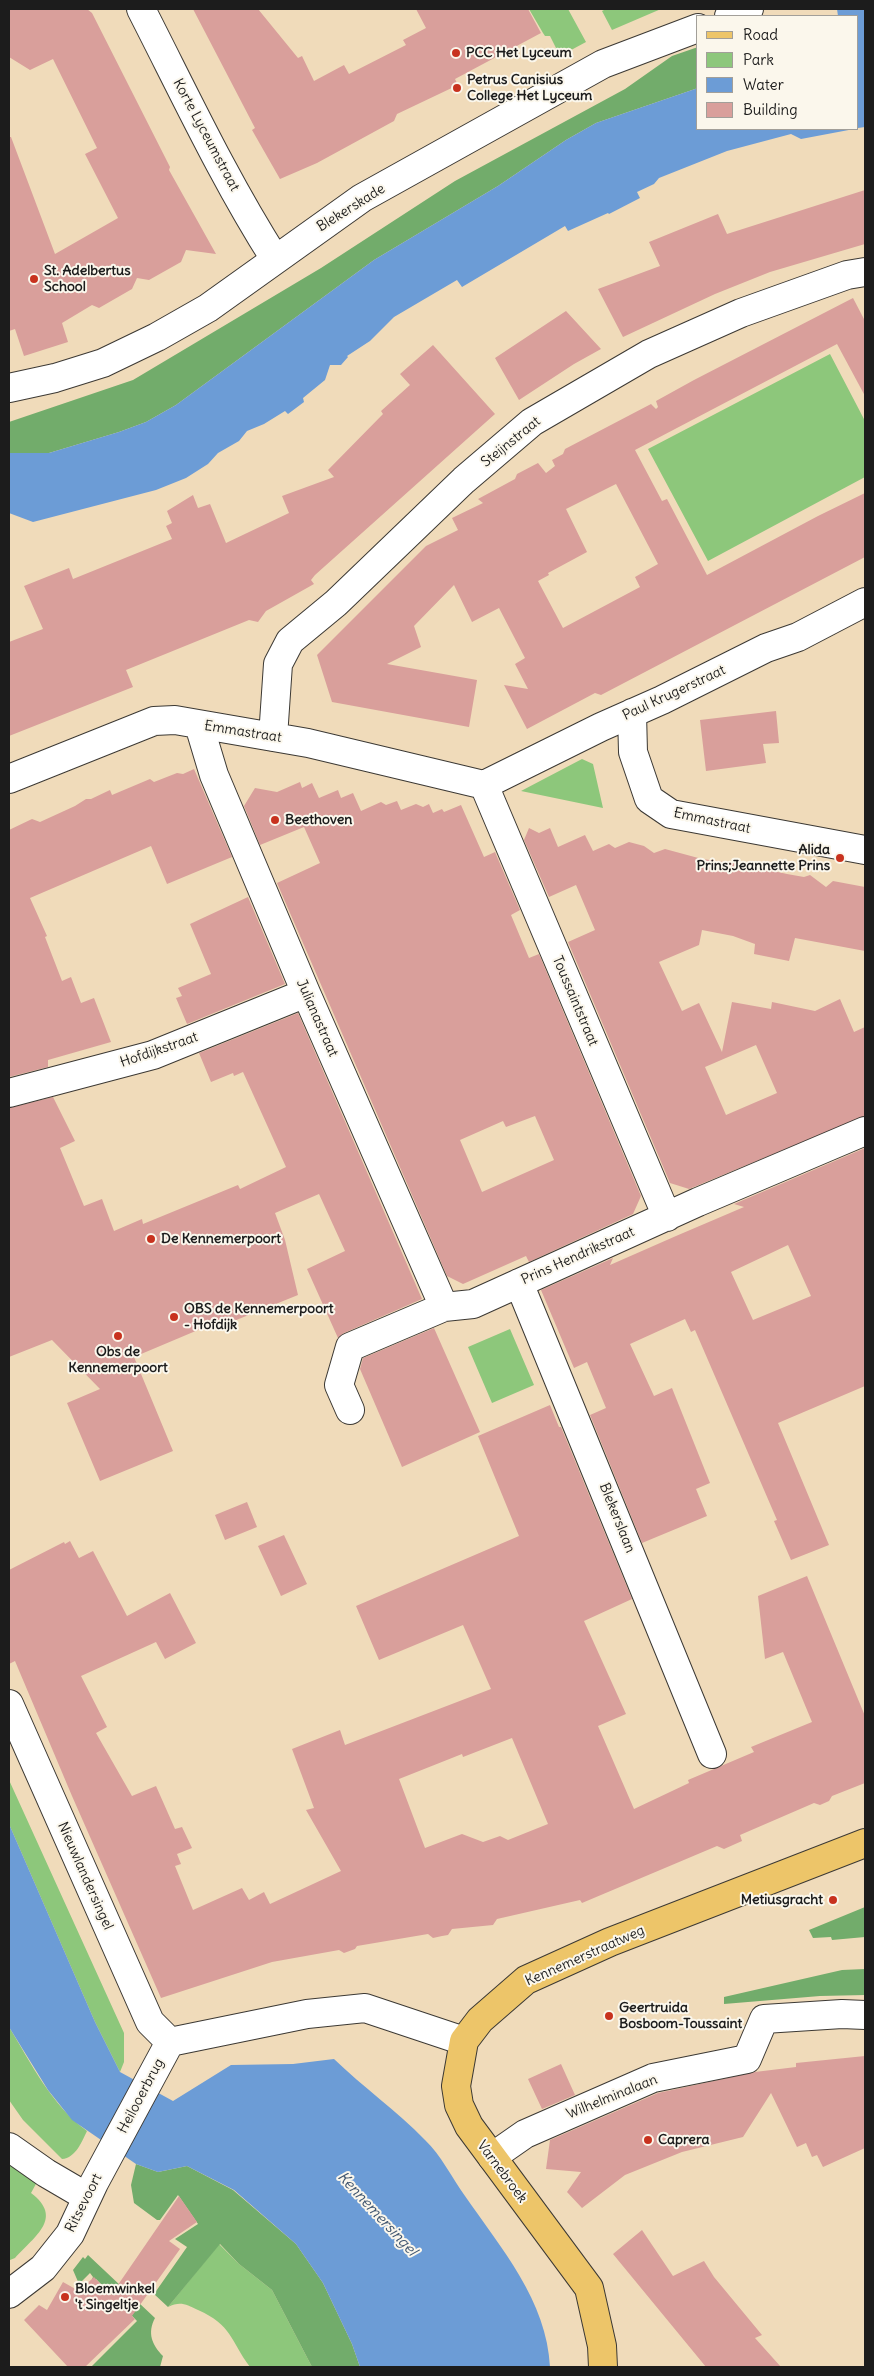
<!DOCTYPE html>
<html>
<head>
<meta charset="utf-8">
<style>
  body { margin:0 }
  #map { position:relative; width:874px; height:2376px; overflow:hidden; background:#f0dbba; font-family:Delius,sans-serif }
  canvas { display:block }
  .frame { position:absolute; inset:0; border:10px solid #1c1c1c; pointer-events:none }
  .legend { position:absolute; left:696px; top:15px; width:162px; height:115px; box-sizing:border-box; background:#fbf7ec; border:1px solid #a29f99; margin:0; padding:6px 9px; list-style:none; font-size:15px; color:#1c1c1c }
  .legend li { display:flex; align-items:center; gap:10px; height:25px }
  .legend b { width:25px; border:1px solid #a29f99 }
</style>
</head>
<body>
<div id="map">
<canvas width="874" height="2376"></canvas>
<div class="frame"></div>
<ul class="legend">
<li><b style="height:6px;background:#edc569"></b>Road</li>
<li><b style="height:14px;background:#8dc77b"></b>Park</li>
<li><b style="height:14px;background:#6c9cd6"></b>Water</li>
<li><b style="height:14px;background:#d99f9b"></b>Building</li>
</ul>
</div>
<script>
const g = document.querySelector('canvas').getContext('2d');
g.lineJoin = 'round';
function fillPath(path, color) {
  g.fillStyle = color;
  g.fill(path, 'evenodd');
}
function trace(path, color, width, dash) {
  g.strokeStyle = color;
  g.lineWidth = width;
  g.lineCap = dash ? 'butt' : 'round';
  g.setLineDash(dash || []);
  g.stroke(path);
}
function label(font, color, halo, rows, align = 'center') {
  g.font = font + ' Delius,sans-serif';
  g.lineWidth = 4;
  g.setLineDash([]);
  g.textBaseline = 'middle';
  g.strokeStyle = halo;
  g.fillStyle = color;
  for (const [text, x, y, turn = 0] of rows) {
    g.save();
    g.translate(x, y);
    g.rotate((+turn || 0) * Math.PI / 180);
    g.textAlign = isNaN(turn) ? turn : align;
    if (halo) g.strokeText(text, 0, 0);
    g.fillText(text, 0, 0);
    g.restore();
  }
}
const green = new Path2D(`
  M529,9H568L586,42L560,56L550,36H545L543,33Z
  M606,9H661L612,30L602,11Z
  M830,354L865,421V477L708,561L648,449Z
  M582,759L593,764L603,808L521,791Z
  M510,1329L534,1385L492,1403L468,1347Z
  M9,1780L124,2033V2062L120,2072L95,2022L9,1824Z
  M9,2027C31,2063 52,2106 87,2131C82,2141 76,2158 62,2159L23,2120L9,2100Z
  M9,2163L37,2182L31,2193C64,2218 35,2236 15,2258L10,2260Z
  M219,2244L239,2264L272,2290L312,2367H250C230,2340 232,2325 198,2310C186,2304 180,2301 168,2307Z`);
const forest = new Path2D(`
  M698,47V88L596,123L566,140L498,186L374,260L176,405L146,422L119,432L49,453H9V422L133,380L321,268L455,181L625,89L672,56Z
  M865,1907V1937L832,1940L831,1937L813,1938L809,1930Z
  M865,1969V1995L820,1996L724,2004V1997L842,1970Z
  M136,2164L158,2172L187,2166L233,2190L296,2244L323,2283L352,2344L360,2367H312L272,2290L239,2264L220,2244L168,2307L154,2294L187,2247L175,2239L198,2224L178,2195L160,2220H157L134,2203L131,2185Z
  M88,2255L155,2318C147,2333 152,2345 163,2356L160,2367H91L137,2321L96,2279H92L93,2277L90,2273L79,2284L73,2270L83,2257L85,2259Z`);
const water = new Path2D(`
  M837,9H865V127L858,128V16H838Z
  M698,88V129H854L801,139L791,134L727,151L659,178L654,184L637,192L640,198L609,214L608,213L568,231L565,226L462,287L457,280L394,317L370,341L347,356L348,357L341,365H330L325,380L303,398L304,402L288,414L285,411L264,424L247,431L239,441L218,453L208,464L186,478L156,490L33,522L9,513V453H49L119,432L146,422L176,405L374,260L498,186L566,140L596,123Z
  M9,1824L95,2022L120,2072L173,2101L231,2065L293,2064L334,2059C363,2087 397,2111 425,2140C441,2155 452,2178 465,2196C501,2248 547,2301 550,2367H360L352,2344L323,2283L296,2244L234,2190L187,2166L158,2172L136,2164L72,2120L48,2090L9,2027Z`);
const building = new Path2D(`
  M9,9H87L92,13L170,167L169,170L216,254L186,250L181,262L149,280L137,278L132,289L99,308L92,305L62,323L68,342L24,356L15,329L9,331V137H11L55,254L118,218L85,154L97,148L53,59L30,70L9,57Z
  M193,9H258L298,58L302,56L314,81L344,65L349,74L406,45L403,40L426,28L416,9H528L541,33L455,79L458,85L397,114L394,121L317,163L280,179L252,130L255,128Z
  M865,190V244L770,272L715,294L623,337L598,289L660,266L649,242L718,214L727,234Z
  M853,298L865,321V396L837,344L635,450L662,501L667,499L707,575L818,516L865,493V557L601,695L595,693L527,729L504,685L528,689L515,664L525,658L499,608L472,622L454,585L414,626L421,647L387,664L477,680L469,727L332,702L317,655L426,546L458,530L452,518L483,503L478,499L515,479L517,474L538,463L546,473L555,466L552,460L563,454L565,449L651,404L656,409L658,407L656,401L694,380ZM616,484L658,564L635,577L640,587L563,628L538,581L549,575L548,573L587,552L566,509Z
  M566,311L601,349L574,364L519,400L495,358Z
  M433,345L495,414L315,575L311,580L314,584L266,611L258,622L249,620L126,670L133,687L9,736V642L43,629L24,586L69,568L73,579L172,539L166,526L172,523L167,511L193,495L198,508L210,504L226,543L289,513L282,496L334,477L328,470L383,414L381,411L410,385L400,374Z
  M776,711L779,743L763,744L766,763L706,771L700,720Z
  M194,769L232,857L167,884L151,846L30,898L47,936L45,937L62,981L71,977L81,1003L94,998L111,1042L48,1060V1067L9,1077V830L32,819L40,822L75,806L86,799H91L110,790L112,795L150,779L154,782L177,773L183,774Z
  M300,782L302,788L312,783L319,798L338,790L341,798L353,793L361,811L381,802L386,805L397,801L401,810L416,804L423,807L429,804L433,813L442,809L444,812L461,805L484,857L495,852L520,910L511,915L529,958L539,954L641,1196L633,1214L529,1262L526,1256L463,1284L447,1276L277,883L320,863L304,827L260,845L244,806L255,788L277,792ZM535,1116L554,1160L482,1192L460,1140L503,1121L506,1127Z
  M529,828L539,833L550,828L558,847L585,835L593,851L609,844L615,848L629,842L644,846L654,853L665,849L702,859L740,864L744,871L765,866L769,870L787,874L804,877L810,875L826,887L833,881L865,887V951L795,938L789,961L754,954L755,944L733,936L702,930L699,945L659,962L682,1011L699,1003L722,1052L732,1002L771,1009L772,1002L815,1011L840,999L854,1032L865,1027V1116L689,1189L670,1183L568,942L595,930L576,885L549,897L524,840ZM756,1045L777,1093L726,1115L705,1067Z
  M248,897L285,984L187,1024L176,998L182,996L178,988L211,974L190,924Z
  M298,1013L422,1299L344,1333L338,1338L307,1269L345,1251L319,1194L275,1213L285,1240L298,1295L219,1327L217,1322L134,1357L173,1451L100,1481L67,1403L100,1389L52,1340L9,1357V1108L53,1097L75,1141L60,1148L84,1206L102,1199L114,1231L142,1219L143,1224L238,1185L240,1189L286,1167L243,1072L234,1076L233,1073L211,1082L199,1053Z
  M865,1148V1386L778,1423L829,1545L791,1560L774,1521L777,1520L695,1330L691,1332L685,1319L630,1344L654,1396L672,1388L710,1483L696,1489L707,1516L642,1543L590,1415L606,1408L587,1362L574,1368L541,1290L613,1258L610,1265L676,1236L744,1207L734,1204ZM788,1245L811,1296L753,1320L731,1272Z
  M434,1328L480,1432L402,1467L360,1369L363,1358Z
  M550,1405L559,1427H561L632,1599L584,1621L626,1714L598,1726L634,1809L689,1783L688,1780L754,1752L751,1747L812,1722L783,1652L765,1659L758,1596L807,1576L865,1716V1783L832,1796L829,1801L820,1805L814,1803L740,1835L742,1841L724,1849L717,1846L582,1903L580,1900L497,1919L493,1925L452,1929L448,1935L442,1936L433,1938L428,1934L357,1946L355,1949L344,1953L339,1950L272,1962L161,1998L72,1796L15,1661L9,1664V1570L64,1542L65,1544L70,1541L79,1558L93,1551L127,1616L170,1593L196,1643L165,1659L156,1642L81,1676L107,1727L96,1733L132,1796L156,1786L175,1829L182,1827L192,1848L177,1854L181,1864L175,1866L193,1910L242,1888L249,1900L264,1892L270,1904L341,1871L306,1810L314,1808L292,1749L340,1730L345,1745L491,1689L463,1625L379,1660L356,1606L519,1536L478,1436ZM512,1738L548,1824L508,1840L500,1836L483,1842L462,1834L425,1848L399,1779L462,1754L463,1757Z
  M247,1502L257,1527L225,1540L215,1515Z
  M284,1535L307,1584L281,1596L258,1546Z
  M865,2056V2148L823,2167L817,2155L812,2157L806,2143L797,2147L771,2093L743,2137L682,2152L625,2175L582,2208L567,2192L581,2172L546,2169L550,2140L658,2093L755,2072L796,2067V2063Z
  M561,2064L575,2095L542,2109L528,2079Z
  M179,2196L197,2222L169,2241L180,2249L132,2316L135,2319L85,2367H68L24,2320L39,2305L47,2310L63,2282L79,2291L94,2277L111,2295Z
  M642,2230L673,2276L704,2261L714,2277L762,2335L755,2338L781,2367H706L613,2254Z`);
const minor = new Path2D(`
  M141,9C184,93 224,179 275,259
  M729,16L749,9
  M9,388L55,378L103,363L157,337L208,308L362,198L603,64L698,28
  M632,713L633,752L649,799L671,814L865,850
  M199,725L214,775L306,993L444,1307
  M273,737L278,664L290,641L336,603L464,480L532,422L649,354L741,313L847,275L865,272
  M9,779L154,721L175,720L308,743L484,785
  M484,785L667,1217
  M484,785L601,727L662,700L766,648L798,637L865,602
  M9,1093L153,1055L306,993
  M519,1283L712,1754
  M350,1410L339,1385L350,1347L444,1307L473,1304L698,1202L865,1131
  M9,1704L150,2022L170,2042
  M170,2042L307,2014L365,2008L464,2041
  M9,2147L46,2173L87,2197
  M492,2157L525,2134L653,2078L747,2059L764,2019L842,2014L865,2015
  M9,2294L43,2268L70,2234L94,2183L170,2042`);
const major = new Path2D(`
  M603,2367L602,2346L589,2288L469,2126L459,2105L456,2086L464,2041L480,2020L526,1980L610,1942L865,1843`);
const markers = [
  [456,53,5,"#c8321e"],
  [457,88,5,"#c8321e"],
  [34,279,5,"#c8321e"],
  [275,820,5,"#c8321e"],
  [840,858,5,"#c8321e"],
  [151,1239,5,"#c8321e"],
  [174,1317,5,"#c8321e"],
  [118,1336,5,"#c8321e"],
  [833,1900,5,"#c8321e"],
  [609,2016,5,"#c8321e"],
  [648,2140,5,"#c8321e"],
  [65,2297,5,"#c8321e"]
];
const poiNames = [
  ["PCC Het Lyceum",466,53],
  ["Petrus Canisius",467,80],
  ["College Het Lyceum",467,96],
  ["St. Adelbertus",44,271],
  ["School",44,287],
  ["Beethoven",285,820],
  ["Alida",830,850,"right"],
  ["Prins;Jeannette Prins",830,866,"right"],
  ["De Kennemerpoort",161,1239],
  ["OBS de Kennemerpoort",184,1309],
  ["- Hofdijk",184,1325],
  ["Obs de",118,1352,"center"],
  ["Kennemerpoort",118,1368,"center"],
  ["Metiusgracht",823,1900,"right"],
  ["Geertruida",619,2008],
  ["Bosboom-Toussaint",619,2024],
  ["Caprera",658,2140],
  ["Bloemwinkel",75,2289],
  ["'t Singeltje",75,2305]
];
const streetNames = [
  ["Korte Lyceumstraat",206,135,62],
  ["Blekerskade",351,208,-32],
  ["Steijnstraat",511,442,-39],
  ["Paul Krugerstraat",674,693,-25],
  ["Emmastraat",243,732,9],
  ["Emmastraat",712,821,12],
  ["Toussaintstraat",575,1001,67],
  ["Julianastraat",317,1018,66],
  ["Hofdijkstraat",159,1050,-19],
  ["Prins Hendrikstraat",578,1256,-24],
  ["Blekerslaan",617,1518,68],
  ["Nieuwlandersingel",85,1876,66],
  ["Kennemerstraatweg",585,1956,-24],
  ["Heilooerbrug",141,2096,-62],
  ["Wilhelminalaan",612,2097,-22],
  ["Varnebroek",502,2172,53],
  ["Ritsevoort",84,2203,-63]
];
const waterNames = [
  ["Kennemersingel",377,2214,47]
];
fillPath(green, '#8dc77b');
fillPath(forest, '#72ac6b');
fillPath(water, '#6c9cd6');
fillPath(building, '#d99f9b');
trace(minor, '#3c3934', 30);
trace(major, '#3c3934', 30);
trace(minor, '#fff', 28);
trace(major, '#edc569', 28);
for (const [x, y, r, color] of markers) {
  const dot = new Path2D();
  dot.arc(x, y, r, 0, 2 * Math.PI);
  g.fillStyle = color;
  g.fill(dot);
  trace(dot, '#fbf7ec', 2);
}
label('bold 14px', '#1c1c1c', '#fbf7ec', poiNames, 'left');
label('14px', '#1c1c1c', '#fbf7ec', streetNames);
label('italic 15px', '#405670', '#fbf7ec', waterNames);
</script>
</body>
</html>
